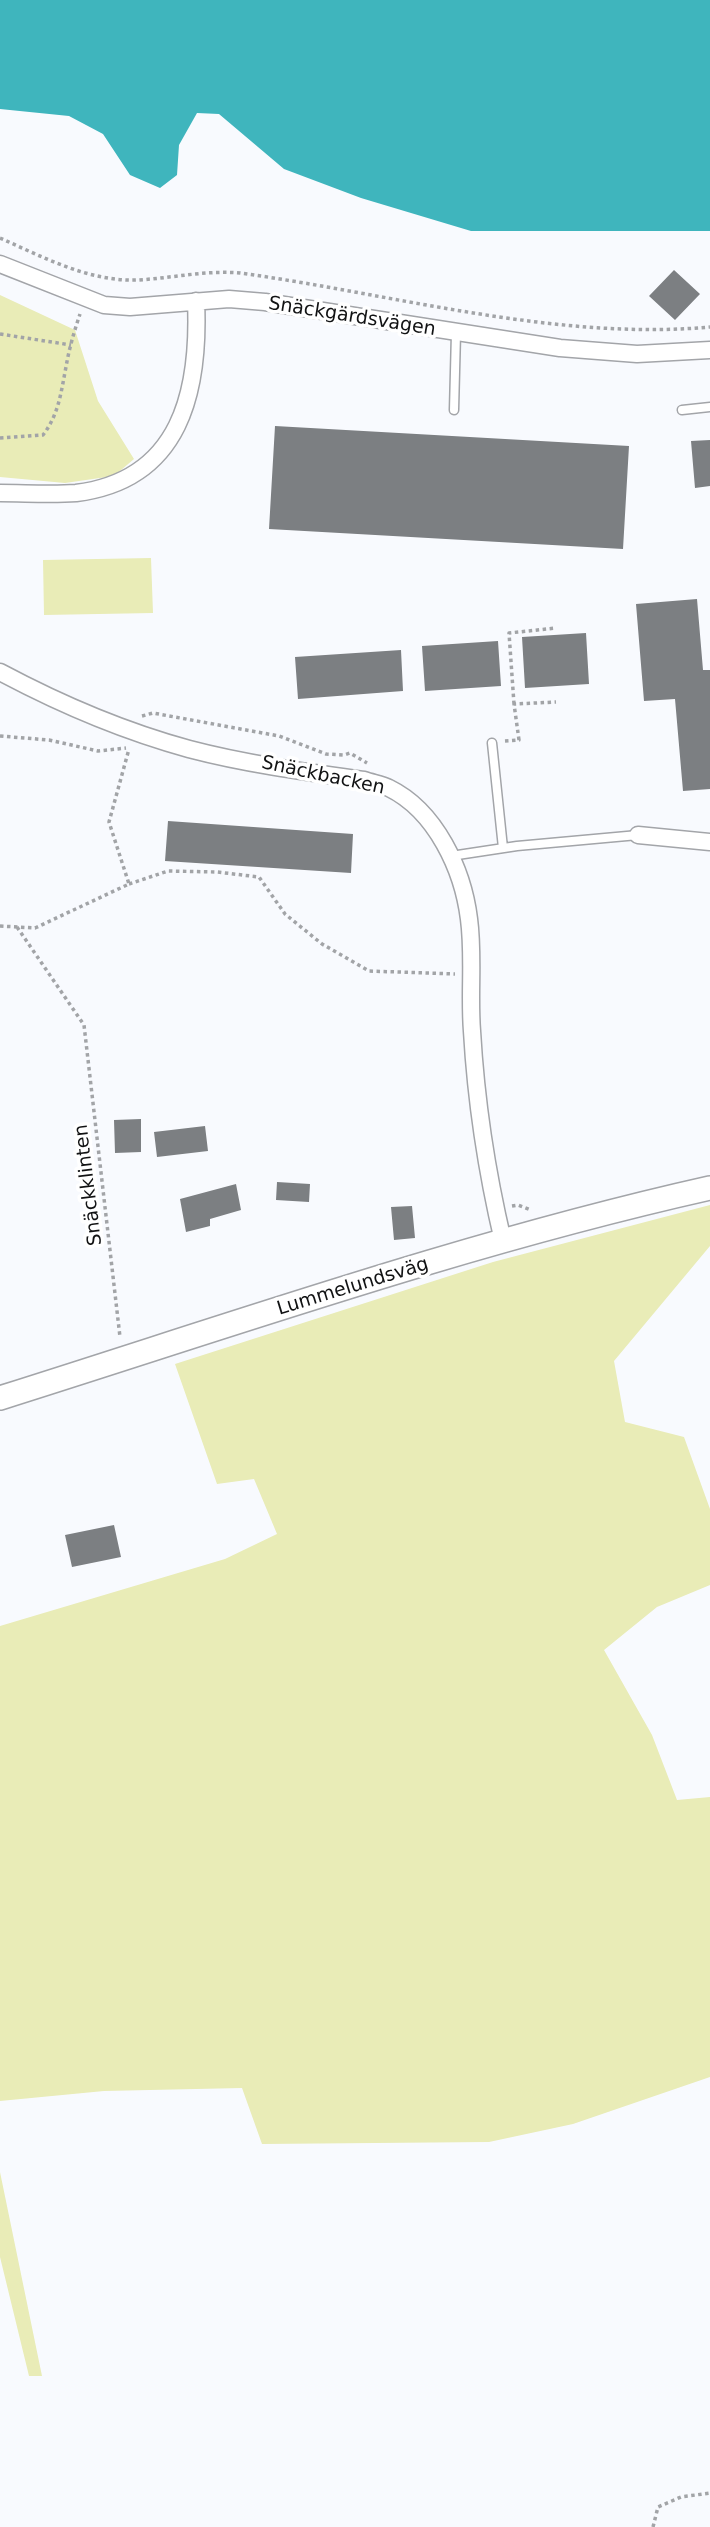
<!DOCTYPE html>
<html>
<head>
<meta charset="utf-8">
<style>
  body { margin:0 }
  canvas { display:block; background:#f8fafe }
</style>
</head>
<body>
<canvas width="710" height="2527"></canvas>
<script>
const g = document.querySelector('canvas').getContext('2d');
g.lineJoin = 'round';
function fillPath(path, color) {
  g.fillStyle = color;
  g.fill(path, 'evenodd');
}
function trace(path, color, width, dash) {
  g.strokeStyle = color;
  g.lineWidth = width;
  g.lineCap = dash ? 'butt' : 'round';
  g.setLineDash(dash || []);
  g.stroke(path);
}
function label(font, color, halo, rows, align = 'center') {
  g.font = font + ' "DejaVu Sans",sans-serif';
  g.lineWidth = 7;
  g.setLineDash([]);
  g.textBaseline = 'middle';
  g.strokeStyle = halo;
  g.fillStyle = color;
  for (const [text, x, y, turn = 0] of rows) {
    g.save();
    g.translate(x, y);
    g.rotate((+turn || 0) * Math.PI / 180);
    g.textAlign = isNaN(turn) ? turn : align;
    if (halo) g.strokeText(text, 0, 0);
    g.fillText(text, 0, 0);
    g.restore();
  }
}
const green = new Path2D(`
  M0,295L75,330L98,401L134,459L114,476L65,483L0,477Z
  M151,558L153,613L44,615L43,560Z
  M710,1205V1246L614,1361L625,1422L684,1437L710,1509V1585L657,1607L604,1650L652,1735L677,1800L710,1797V2077L573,2124L489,2142L262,2144L242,2088L104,2091L0,2101V1626L225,1559L277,1534L254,1479L217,1484L175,1364L493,1262Z
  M0,2172L42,2376H29L0,2257Z`);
const water = new Path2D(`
  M0,0H710V231H471L361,198L284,169L219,114L197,113L179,145L177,175L160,188L130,175L103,134L69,116L0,109Z`);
const building = new Path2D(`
  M674,270L700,294L675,320L649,296Z
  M275,426L629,446L623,549L269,529Z
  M710,440V486L695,488L691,441Z
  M697,599L703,670H710V789L683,791L675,699L644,701L636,604Z
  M586,633L589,684L525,688L522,637Z
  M498,641L501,686L425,691L422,646Z
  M401,650L403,691L298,699L295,657Z
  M168,821L353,834L351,873L165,861Z
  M141,1119V1152L115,1153L114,1120Z
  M205,1126L208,1151L157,1157L154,1132Z
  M277,1182L310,1184L309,1202L276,1200Z
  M236,1184L241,1210L210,1219V1226L186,1232L180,1199Z
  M412,1206L415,1238L394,1240L391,1207Z
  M114,1525L121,1557L72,1567L65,1535Z`);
const path = new Path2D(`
  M0,238C43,257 89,282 138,280C173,278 206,270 240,273C393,294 555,341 710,327
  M0,334L71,345
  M0,438L43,435C59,414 61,392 66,367C69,349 74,332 80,314
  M514,704L509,633L556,628
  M142,716L153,713L279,736L326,754L344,755L350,753L367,763
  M0,736L49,740L98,751L126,748
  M505,741L519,740L514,704L556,702
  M129,884L168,871L217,872L259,877L285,914L322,944L369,971L455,974
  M0,926L35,928L129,884L109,822L129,749
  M17,927L84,1025L120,1337
  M512,1206L518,1205L531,1210
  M653,2527L658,2507L681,2497L710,2493`);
const service = new Path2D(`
  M454,410L456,333
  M682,410L710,407
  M492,743L503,848
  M451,856L517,846L638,835`);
const minor = new Path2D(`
  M0,264L104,305L130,307L229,299L265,302L560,348L637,354L710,350
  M0,493C25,493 51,495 76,493C181,480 200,391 196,301
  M0,672C60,704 123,731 189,749C246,764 306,772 364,780C372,783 382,784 389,788C436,811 463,870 469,919C474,956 469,994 472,1031C476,1101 487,1173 503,1241
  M638,835L710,842`);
const secondary = new Path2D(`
  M0,1398C235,1324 469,1242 710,1188`);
const streetNames = [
  ["Snäckgärdsvägen",352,317,9],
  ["Snäckbacken",323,776,12],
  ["Snäckklinten",89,1185,-97],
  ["Lummelundsväg",353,1287,-17]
];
fillPath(green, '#e9ecb7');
fillPath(water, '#3fb5bd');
fillPath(building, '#7c7f82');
trace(service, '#a3a5a9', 11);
trace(minor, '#a3a5a9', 19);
trace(secondary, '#a3a5a9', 26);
trace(path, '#a2a4a7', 3.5, [3.5, 3.5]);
trace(service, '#fff', 8);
trace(minor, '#fff', 16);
trace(secondary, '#fff', 23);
label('19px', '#111213', '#fff', streetNames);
</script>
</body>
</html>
